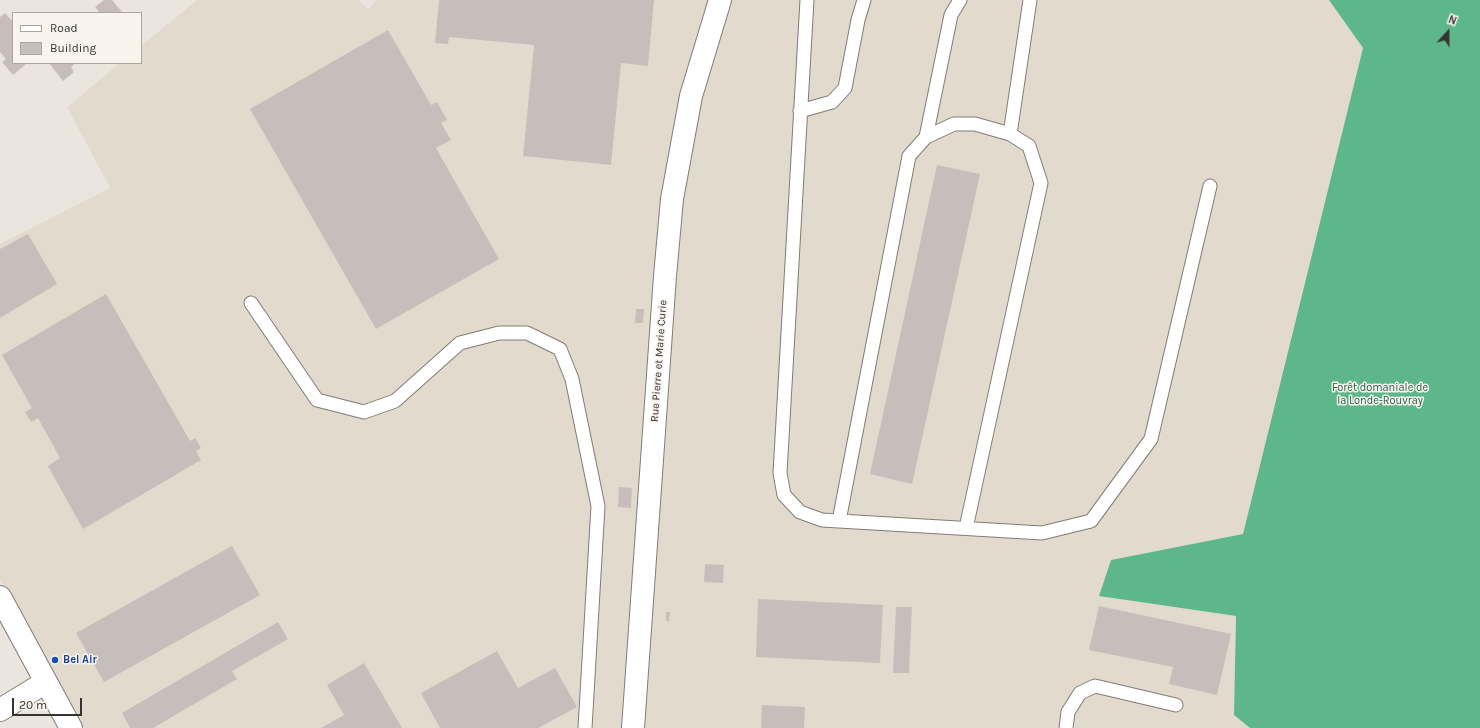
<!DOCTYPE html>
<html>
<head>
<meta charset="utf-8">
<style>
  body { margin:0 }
  #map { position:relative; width:1480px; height:728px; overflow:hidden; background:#ebe5df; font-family:Karla,sans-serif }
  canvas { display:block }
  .legend { position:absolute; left:12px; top:12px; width:130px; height:52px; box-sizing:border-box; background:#f8f3ed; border:1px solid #aaa7a2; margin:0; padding:5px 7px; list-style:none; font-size:12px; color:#363432 }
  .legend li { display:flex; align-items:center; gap:8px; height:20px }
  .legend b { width:20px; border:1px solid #aaa7a2 }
  .north { position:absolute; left:1428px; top:12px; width:40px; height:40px; -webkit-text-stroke:3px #f8f3ed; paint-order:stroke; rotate:21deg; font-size:11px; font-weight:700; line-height:16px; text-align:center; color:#363432 }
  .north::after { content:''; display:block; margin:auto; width:14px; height:18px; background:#363432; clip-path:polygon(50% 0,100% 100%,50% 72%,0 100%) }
  .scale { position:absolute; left:12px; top:698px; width:70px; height:18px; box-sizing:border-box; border:2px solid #363432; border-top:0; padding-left:5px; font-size:12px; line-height:14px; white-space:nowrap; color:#363432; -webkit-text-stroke:3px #f8f3ed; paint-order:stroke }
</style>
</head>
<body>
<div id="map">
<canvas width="1480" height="728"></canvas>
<ul class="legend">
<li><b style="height:5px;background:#fff"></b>Road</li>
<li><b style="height:11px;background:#c7bebc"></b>Building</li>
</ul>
<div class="north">N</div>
<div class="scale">20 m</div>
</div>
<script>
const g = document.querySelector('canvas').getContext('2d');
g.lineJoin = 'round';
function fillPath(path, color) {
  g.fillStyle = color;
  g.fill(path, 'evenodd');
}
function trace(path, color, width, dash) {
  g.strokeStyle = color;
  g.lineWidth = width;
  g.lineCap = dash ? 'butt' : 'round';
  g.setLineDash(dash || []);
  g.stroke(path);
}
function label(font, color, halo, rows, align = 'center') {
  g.font = font + ' Karla,sans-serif';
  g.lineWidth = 3;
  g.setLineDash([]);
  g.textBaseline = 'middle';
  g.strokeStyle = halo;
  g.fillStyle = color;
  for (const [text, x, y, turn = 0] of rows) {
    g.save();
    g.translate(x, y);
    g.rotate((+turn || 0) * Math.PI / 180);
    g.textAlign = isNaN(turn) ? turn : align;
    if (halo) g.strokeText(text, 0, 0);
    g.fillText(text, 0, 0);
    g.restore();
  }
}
const built = new Path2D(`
  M197,0H358L369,9L376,0H1329L1363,48L1243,534L1111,560L1099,596L1236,616L1234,715L1250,728H80L0,579V244L110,188L67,107L120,63H141V46Z`);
const forest = new Path2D(`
  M1329,0H1480V728H1250L1234,715L1236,616L1099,596L1111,560L1243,534L1363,48Z`);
const building = new Path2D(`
  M104,0H112L123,13H100L95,7Z
  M439,0H654L648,66L621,63L611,165L523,156L534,45L449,37L448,44L435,43Z
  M5,13L13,22V63H27L13,75L2,62L6,59L0,52V17Z
  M388,30L431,105L437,102L447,120L441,123L451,140L436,148L499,259L376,329L250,109Z
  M49,63H76L71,67L74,72L63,81Z
  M937,165L980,174L912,484L870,474Z
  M28,234L57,284L0,318V249Z
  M106,294L190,441L195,438L201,448L196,451L201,460L83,529L48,466L60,458L38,418L31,422L25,412L32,408L2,355Z
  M636,309H644L643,323H635Z
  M619,487L632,488L631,508L618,507Z
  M232,546L260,595L104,682L76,633Z
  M705,564L724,565L723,583L704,582Z
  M758,599L883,605L880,663L756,657Z
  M1099,606L1231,634L1217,695L1169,684L1173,667L1089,650Z
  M896,607H912L909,673H893Z
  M666,612H670L669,621H666Z
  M278,622L288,639L232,671L237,679L153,728H130L122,713Z
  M497,651L518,688L555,668L577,707L538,728H440L421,693Z
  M364,663L402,728H321L344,715L327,685Z
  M762,705L805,707L804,728H761Z`);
const lane = new Path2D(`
  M807,0L780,473L784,495L800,512L822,520L1042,533L1091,521L1151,439L1210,186
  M800,111L832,102L845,88L858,20L864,0
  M1010,134L1030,0
  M926,137L951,15L960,0
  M251,303L317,400L364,412L395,401L460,343L499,333H527L560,349L572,379L598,506L585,728
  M839,521L909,156L926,137L954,124H975L1010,134L1029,146L1041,183L966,528
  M1066,728L1068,712L1080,693L1095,686L1176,705`);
const street = new Path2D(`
  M0,597L71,728
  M0,710L46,682
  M633,728L665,276L672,199L691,96L720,0`);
const markers = [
  [55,660,4,"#1a4fb4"]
];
const streetNames = [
  ["Rue Pierre et Marie Curie",659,361,-86]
];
const parkNames = [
  ["Forêt domaniale de",1380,388],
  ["la Londe-Rouvray",1380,401]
];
const transitNames = [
  ["Bel Air",63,660]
];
fillPath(built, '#e3dace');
fillPath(forest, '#5db78b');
fillPath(building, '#c7bebc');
trace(lane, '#807c76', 15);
trace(street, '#807c76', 24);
trace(lane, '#fff', 13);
trace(street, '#fff', 22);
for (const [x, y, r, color] of markers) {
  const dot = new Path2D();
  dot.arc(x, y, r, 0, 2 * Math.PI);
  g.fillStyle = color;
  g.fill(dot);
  trace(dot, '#f8f3ed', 1.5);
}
label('11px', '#363432', '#f8f3ed', streetNames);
label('11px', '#1c5f42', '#f8f3ed', parkNames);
label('bold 11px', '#164399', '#f8f3ed', transitNames, 'left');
</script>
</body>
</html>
